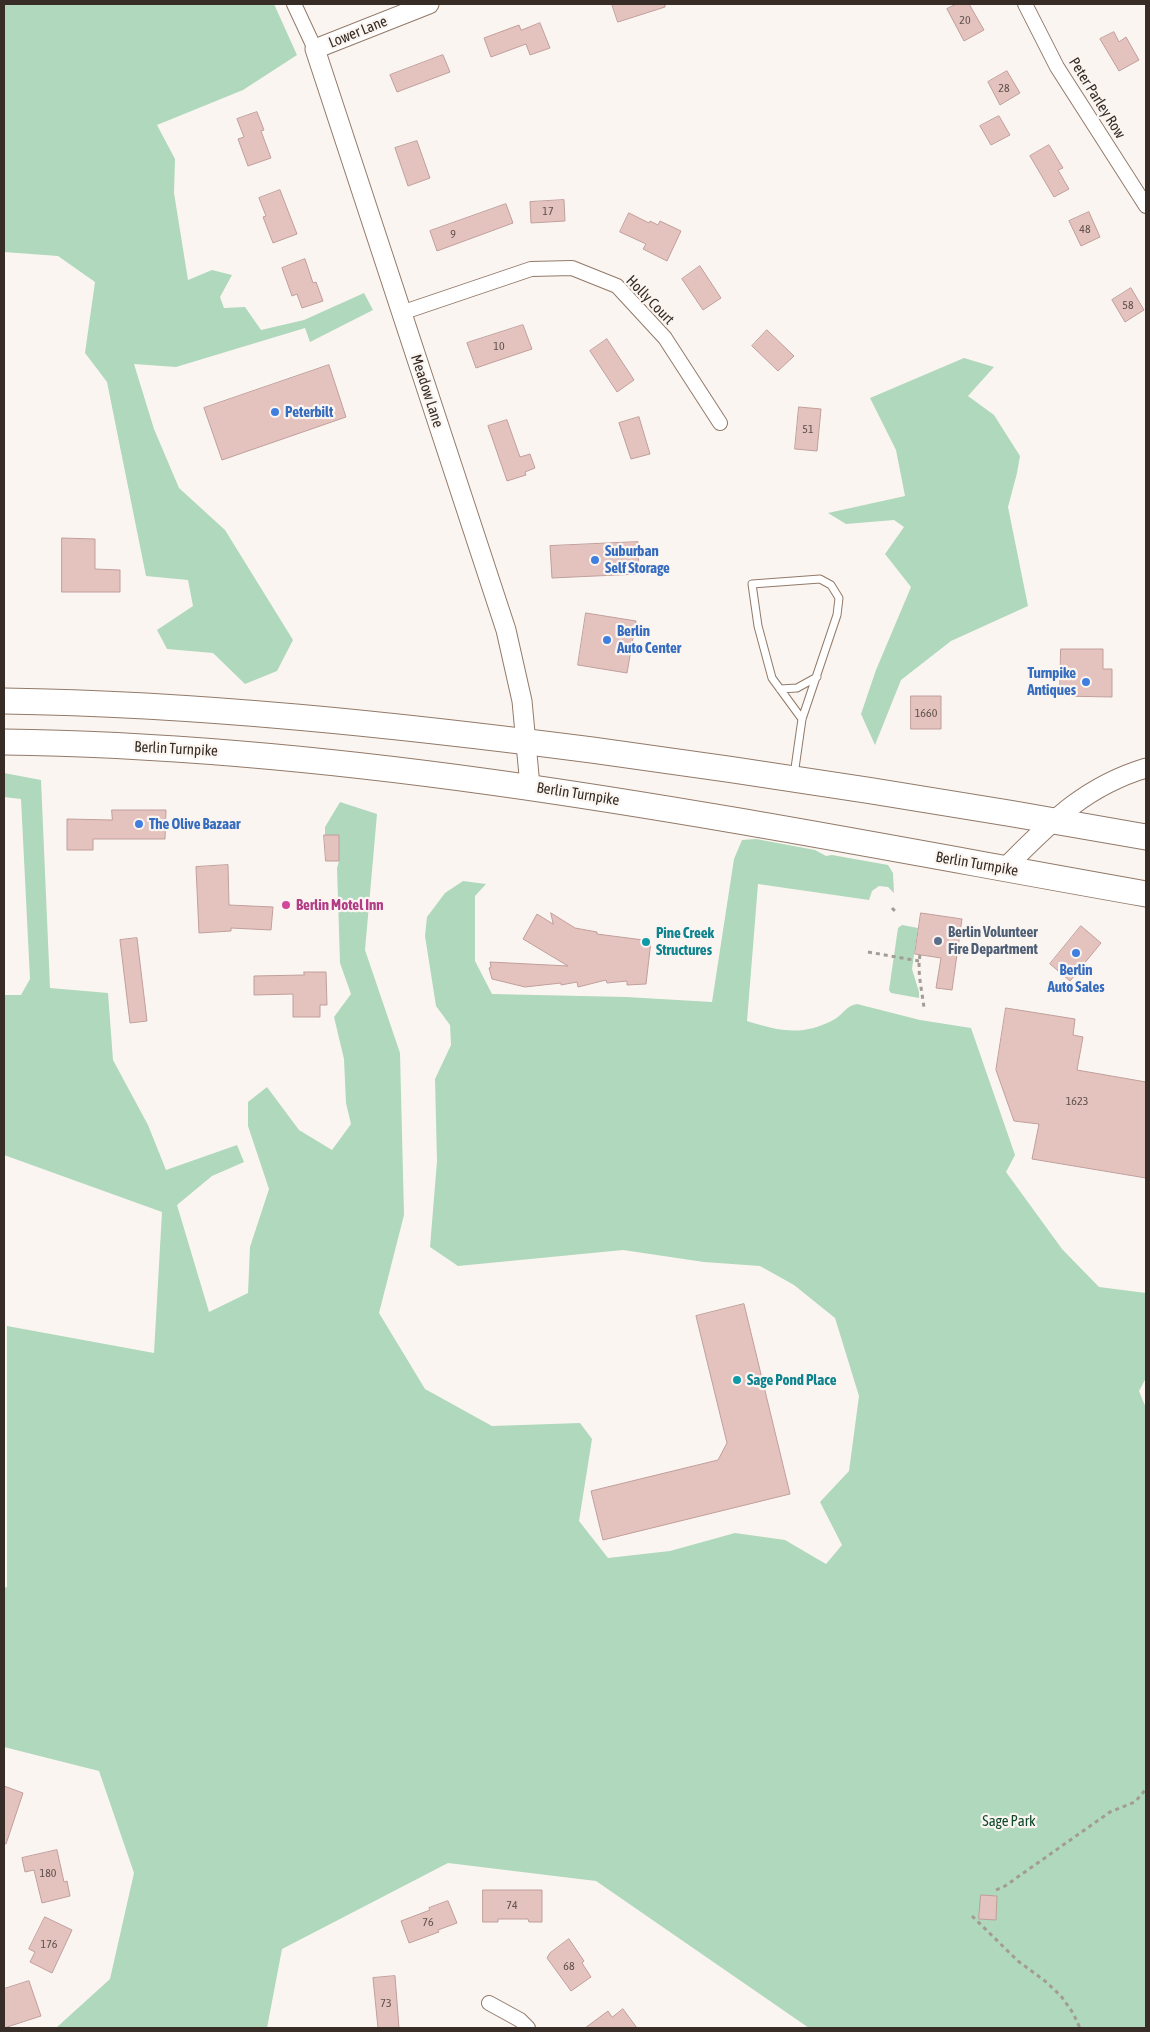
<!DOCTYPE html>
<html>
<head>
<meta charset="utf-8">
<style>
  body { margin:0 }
  #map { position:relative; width:1150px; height:2032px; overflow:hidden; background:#fbf5f1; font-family:"Asap Condensed",sans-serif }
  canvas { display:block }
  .frame { position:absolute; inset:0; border:5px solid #372d26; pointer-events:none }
</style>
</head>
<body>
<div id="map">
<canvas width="1150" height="2032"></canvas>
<div class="frame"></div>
</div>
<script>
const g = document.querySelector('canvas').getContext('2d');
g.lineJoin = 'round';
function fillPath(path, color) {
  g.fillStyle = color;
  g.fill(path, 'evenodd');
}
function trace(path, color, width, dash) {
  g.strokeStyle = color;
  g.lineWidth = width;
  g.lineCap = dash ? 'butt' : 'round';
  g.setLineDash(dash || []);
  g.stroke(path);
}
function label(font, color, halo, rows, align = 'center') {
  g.font = font + ' "Asap Condensed",sans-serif';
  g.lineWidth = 4.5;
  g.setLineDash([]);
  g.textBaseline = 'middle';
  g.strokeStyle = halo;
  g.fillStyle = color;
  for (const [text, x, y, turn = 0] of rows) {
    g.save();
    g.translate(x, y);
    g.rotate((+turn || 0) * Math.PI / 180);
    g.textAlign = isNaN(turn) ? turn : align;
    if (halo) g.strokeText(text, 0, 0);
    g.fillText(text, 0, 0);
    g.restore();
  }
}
const green = new Path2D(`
  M4,4H274L297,55L243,90L157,125L175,159L174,193L188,280L212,270L232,275L220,297L224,308L245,307L261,330L304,320L364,293L373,310L310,342L305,328L176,367L134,364L154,429L179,488L225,530L293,640L277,671L245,684L213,653L167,649L157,630L193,606L188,580L146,576L107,382L85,353L95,282L58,256L4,252Z
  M964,358L994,367L968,396L994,415L1020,456L1017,473L1008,507L1028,606L951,641L901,680L875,745L861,714L876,670L911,587L885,554L904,527L894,520L846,524L828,513L905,496L896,450L870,398Z
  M4,773L41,780L50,988L108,993L113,1060L148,1125L166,1170L237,1145L244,1162L212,1176L177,1205L209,1312L248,1293L250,1247L269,1189L248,1126V1102L267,1087L299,1130L332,1150L351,1124L346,1103L344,1059L334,1017L351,994L340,963L337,868L339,861V835H325V827L340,802L377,814L365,950L400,1053L404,1215L379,1313L425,1389L492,1426L580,1423L592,1439L579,1521L608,1558L670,1551L735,1533L785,1540L826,1564L842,1545L820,1502L849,1471L859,1396L835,1318L794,1285L760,1266L704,1262L623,1250L458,1266L430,1247L437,1161L435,1079L451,1045L450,1025L436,1006L425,936L427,917L445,893L463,881L486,884L475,896V961L492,994L626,997L712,1002L734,859L742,840L756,839L815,850L826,856L832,855L888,865L893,873L894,893L888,887L879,886L872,891L869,900L758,884L747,1021C779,1031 803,1037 835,1019C844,1013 846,1006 857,1004L920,1020L971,1028L1015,1155L1006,1172L1062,1249L1099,1287L1146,1293V1378L1139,1391L1146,1408V2028H809L596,1881L448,1863L282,1949L267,2028H56L110,1979L134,1873L99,1771L4,1747V1588L7,1587V1326L154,1353L162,1212L4,1155V995H21L30,979L21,799L4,797Z
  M902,925L918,928L912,969L919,992V998L891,993L889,990L898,928Z`);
const building = new Path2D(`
  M612,4H665V7L618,22Z
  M957,4H969L984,30L964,41L947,9Z
  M540,23L550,48L530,55L526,44L491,57L484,38L519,25L521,30Z
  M1114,32L1119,42L1126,37L1139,60L1119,71L1100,39Z
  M443,55L450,72L397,92L390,75Z
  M1007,71L1020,93L1000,105L988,82Z
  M257,112L264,130L261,131L271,158L248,166L238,139L244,137L237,119Z
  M999,116L1010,135L991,145L980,126Z
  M417,141L430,178L408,186L395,148Z
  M1049,145L1063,168L1058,170L1069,189L1054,197L1030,156Z
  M280,190L297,234L273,243L263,217L266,216L259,198Z
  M564,200L565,221L531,223L530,202Z
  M506,204L513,223L437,251L430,231Z
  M1089,212L1100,237L1081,246L1069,221Z
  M629,213L649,223L650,221L658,225L660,221L681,231L667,261L643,249L646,244L620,232Z
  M305,259L313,283L316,282L323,301L302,308L297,294L292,296L282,268Z
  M700,266L721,298L703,310L682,279Z
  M1131,288L1144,310L1125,322L1112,300Z
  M523,325L532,349L476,368L467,343Z
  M767,330L794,356L778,371L752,346Z
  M607,339L634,380L617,392L590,351Z
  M329,365L346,417L222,460L204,408Z
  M799,407L821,409L817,451L795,449Z
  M639,417L650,454L631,459L619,423Z
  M507,420L520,457L530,454L535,468L525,472L526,475L507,481L488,426Z
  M62,538L95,539V569L120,570V592H62Z
  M638,542L639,574L552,578L550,546Z
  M586,613L636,621L627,673L578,665Z
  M1061,649H1103V669H1112V697L1060,696Z
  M911,696H941V729H911Z
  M112,810H166L165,839H93V850H67V819L112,820Z
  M324,835H339V861H326Z
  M228,865L229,905L273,907L271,930L231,928V931L199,933L196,867Z
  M551,913L575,928L597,932V934L651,941L646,984L627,985V981L607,983L606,980L578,987L577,982L561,985V983L525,987L492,979L489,968L491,967L490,962L568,966L523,939L537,914L553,924Z
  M921,913L962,919L952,990L936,988L941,958L915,954Z
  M1081,926L1101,943L1070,981L1050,964Z
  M137,938L147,1021L130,1023L120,940Z
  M304,972H326L327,1005H320V1017H293V994L254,995V976L304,975Z
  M1006,1008L1075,1019L1073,1035L1083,1037L1077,1070L1146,1082V1178L1032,1159L1039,1124L1014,1121L996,1070Z
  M744,1304L790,1494L603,1540L591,1491L718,1460L727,1443L696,1316Z
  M4,1786L23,1793L6,1844L4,1843Z
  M57,1850L64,1882L67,1881L70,1896L42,1903L34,1870L25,1872L22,1858Z
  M483,1890H542V1922H529L528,1919H498V1922H483Z
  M981,1895L997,1896L996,1920L979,1919Z
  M448,1901L457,1923L438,1930L439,1932L409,1943L401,1921L430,1910L429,1908Z
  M45,1917L72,1930L52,1973L30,1962L35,1952L29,1949Z
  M569,1939L584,1961L582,1963L591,1977L571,1991L547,1958L550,1953Z
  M395,1976L399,2028H378L373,1978Z
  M29,1981L41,2016L4,2028V1989Z
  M623,2009L637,2028H585L608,2011L612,2017Z`);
const path = new Path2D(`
  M892,908L896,912
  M868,952L919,961
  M920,955C917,972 922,990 924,1008
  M996,1890L1005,1886L1110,1812L1135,1802L1146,1789
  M972,1916L1018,1961L1045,1981L1061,1996L1073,2013L1080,2028`);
const lane = new Path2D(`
  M780,689L797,688L817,677
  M794,775L802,719L837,615L839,598L831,585L820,579L752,584L758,626L772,678L802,719`);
const street = new Path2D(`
  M294,4L315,49
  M1025,4L1057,67L1146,206
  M401,313L531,269L572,268L617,286L665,338L720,423
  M489,2003L520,2020L528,2028`);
const secondary = new Path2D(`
  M429,4L315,49L506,630L522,701L530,786
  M1004,869C1049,824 1083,787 1146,768`);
const highway = new Path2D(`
  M4,701C201,704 397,725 592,750C777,775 962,804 1146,837
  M4,742C390,747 767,827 1146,894`);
const markers = [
  [275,412,5,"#3f7fe0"],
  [595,560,5,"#3f7fe0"],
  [607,640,5,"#3f7fe0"],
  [1086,682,5,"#3f7fe0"],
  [139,824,5,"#3f7fe0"],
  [286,905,5,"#d1479c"],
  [938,941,5,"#5c6f8a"],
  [646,942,5,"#0f9aa8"],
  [1076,953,5,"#3f7fe0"],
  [737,1380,5,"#0f9aa8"]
];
const numberNames = [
  ["20",965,20],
  ["28",1004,88],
  ["17",548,211],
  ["48",1085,229],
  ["9",453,234],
  ["58",1128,305],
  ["10",499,346],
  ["51",808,429],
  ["1660",926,713],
  ["1623",1077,1101],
  ["180",48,1873],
  ["74",512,1905],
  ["76",428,1922],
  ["176",49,1944],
  ["68",569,1966],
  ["73",386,2003]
];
const streetNames = [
  ["Lower Lane",358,32,-22],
  ["Peter Parley Row",1097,98,58],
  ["Holly Court",650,300,46],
  ["Meadow Lane",427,391,72],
  ["Berlin Turnpike",176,749,3],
  ["Berlin Turnpike",578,794,9],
  ["Berlin Turnpike",977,864,10]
];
const shopNames = [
  ["Peterbilt",285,412],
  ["Suburban",605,551],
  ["Self Storage",605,568],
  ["Berlin",617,631],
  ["Auto Center",617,648],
  ["Turnpike",1076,673,"right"],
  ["Antiques",1076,690,"right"],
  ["The Olive Bazaar",149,824],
  ["Berlin",1076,970,"center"],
  ["Auto Sales",1076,987,"center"]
];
const hotelNames = [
  ["Berlin Motel Inn",296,905]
];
const serviceNames = [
  ["Berlin Volunteer",948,932],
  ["Fire Department",948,949]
];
const cultureNames = [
  ["Pine Creek",656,933],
  ["Structures",656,950],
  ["Sage Pond Place",747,1380]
];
const parkNames = [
  ["Sage Park",1009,1821]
];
fillPath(green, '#afd8bc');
fillPath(building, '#e4c3bf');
trace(building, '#c09f9b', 1);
trace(lane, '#927a69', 9);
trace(street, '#927a69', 16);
trace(secondary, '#927a69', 21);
trace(highway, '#927a69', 27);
trace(path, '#a39b96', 3, [4, 4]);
trace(lane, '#fff', 7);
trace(street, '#fff', 14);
trace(secondary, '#fff', 19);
trace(highway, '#fff', 25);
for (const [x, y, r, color] of markers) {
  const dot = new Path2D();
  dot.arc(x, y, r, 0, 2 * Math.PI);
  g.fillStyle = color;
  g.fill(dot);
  trace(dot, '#fbf5f1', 2);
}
label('12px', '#62524c', null, numberNames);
label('15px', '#372d26', '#fbf5f1', streetNames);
label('bold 15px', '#366cbe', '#fbf5f1', shopNames, 'left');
label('bold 15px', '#b23c85', '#fbf5f1', hotelNames, 'left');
label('bold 15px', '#4e5e75', '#fbf5f1', serviceNames, 'left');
label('bold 15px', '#0d838f', '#fbf5f1', cultureNames, 'left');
label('15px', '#0e4b2b', '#fbf5f1', parkNames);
</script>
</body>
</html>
